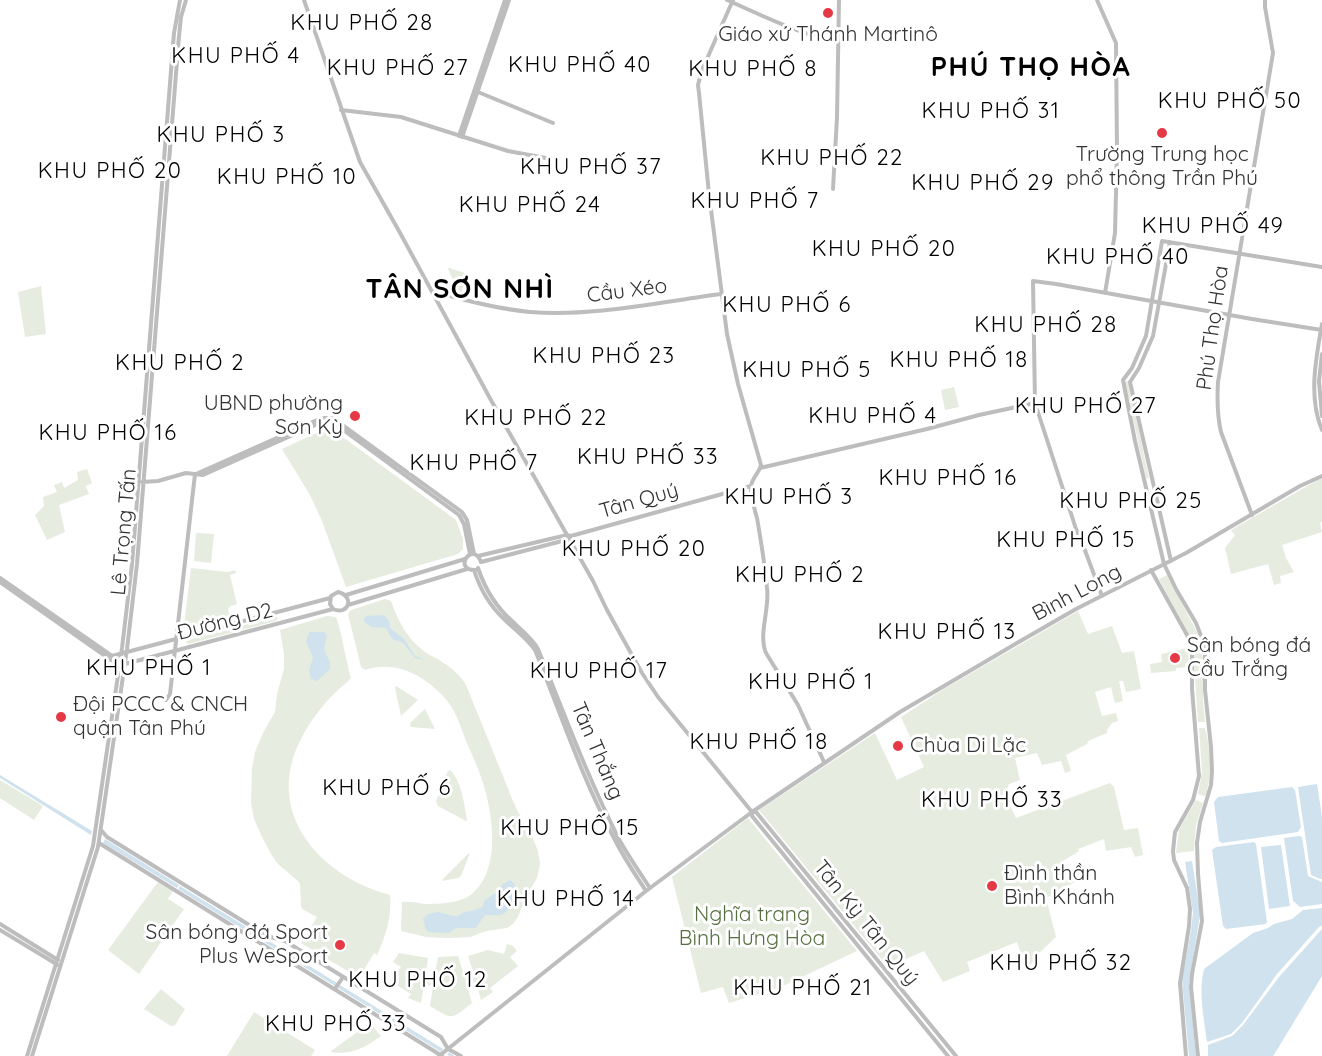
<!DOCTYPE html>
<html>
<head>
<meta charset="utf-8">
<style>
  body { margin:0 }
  canvas { display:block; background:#fff }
</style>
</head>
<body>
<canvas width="1322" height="1056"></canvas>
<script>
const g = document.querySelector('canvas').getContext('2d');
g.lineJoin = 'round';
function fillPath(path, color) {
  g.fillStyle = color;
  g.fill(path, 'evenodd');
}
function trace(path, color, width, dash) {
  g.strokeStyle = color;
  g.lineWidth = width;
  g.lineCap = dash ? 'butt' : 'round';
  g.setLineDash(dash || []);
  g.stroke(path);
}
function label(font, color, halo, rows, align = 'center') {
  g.font = font + ' Quicksand,sans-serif';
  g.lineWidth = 6;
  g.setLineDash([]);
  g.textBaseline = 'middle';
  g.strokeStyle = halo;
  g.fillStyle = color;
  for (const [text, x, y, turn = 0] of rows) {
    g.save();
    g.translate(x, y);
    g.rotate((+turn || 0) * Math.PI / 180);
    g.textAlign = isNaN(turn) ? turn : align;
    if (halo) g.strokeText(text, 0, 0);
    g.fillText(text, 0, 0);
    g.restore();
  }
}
const green = new Path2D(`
  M449,268L465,273L467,276L461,293H459L448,269Z
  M41,286L46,334L25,337L18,292Z
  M1128,381L1149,478H1146L1125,382Z
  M954,387L959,407L945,410L941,390Z
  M329,427L456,520L463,539V549L458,554L346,587L322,521L310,495L282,449Z
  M87,469L92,483L86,486L89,494L59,505L65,532L47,540L35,515L44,506L43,497L57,492L54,485L62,482L64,488L78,480L77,472Z
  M1322,478V522L1320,523L1322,532L1282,545L1286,558L1294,572L1280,576L1281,583L1274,585L1268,564L1231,574L1225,548L1235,535L1231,530L1302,489Z
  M196,533L214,534L211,563L194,561Z
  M191,568L228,572L235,570L236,573L230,575L237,604L231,606L228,609L230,619L189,629L184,625Z
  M1167,575L1199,636L1201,644L1203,659L1194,660L1193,643L1159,579Z
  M385,599L391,601C399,623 407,638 425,652C430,656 437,658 442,662C452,668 460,675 466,685L505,781L512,799L523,822L531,834L538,851L540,864L537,878L525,899L518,917L513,924L507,928L486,931L470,937L448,938L426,937L401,931L402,902C410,901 417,903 425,904C440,904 462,903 473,893C501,868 493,815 483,783C479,769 472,755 466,741C460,725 455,708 443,696C422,674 395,660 365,670L361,667L348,614L351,610Z
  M1078,611L1088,634L1112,626L1122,653L1134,651L1141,689L1126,692L1123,681H1119L1123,701L1115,703L1111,687L1095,692L1102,716L1116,713L1118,721L1112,723L1107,730V733L1088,741L1087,744L1066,755L1071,771L1065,773L1061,761L1042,765L1037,753L1015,758L1020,780L1009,784L1005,795L1016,818L1110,783L1114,787L1124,830L1138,828L1143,855L1135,857L1131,847L1106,851L1104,839L1078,849L1079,851L1063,861L1075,882L1046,898L1056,937L1035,957L1036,962L1025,966L1017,942L967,962L970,971L943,982L924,951L888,967L759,810L875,733L897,780L924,767L901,717L944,689Z
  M327,616L336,617C343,637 345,658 351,678C347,683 342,686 337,691C323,704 310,721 301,739C263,812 319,876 390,895C392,915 386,936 377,955L374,953L359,978L301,943L317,917L302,909L301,906L300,884L298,881L278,864L271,854L263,839L254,819L251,803L252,768L255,752L263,733L275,712L277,694L284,669V654L280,630Z
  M275,617L278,618L276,621L188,644L186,642L188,640Z
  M1188,648L1189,667L1176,668V671L1151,673L1150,664L1162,662L1161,654Z
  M1194,664H1203V699L1205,722H1198Z
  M396,686L418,700L401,716L395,688Z
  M425,709L435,729L411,727L410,725L411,722Z
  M1199,728H1205C1211,749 1212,774 1206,795L1204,796L1198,794L1202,772Z
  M450,770C462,782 464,803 467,820L466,821L438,806L436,801L448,771Z
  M0,780L43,806L34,820L0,798Z
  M1196,800L1203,803L1196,825L1194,851L1176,853L1179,830Z
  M748,818L857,951L781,987L729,1003L723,987L701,993L672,877Z
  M470,853L461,876L458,878L442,881L443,879L468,854Z
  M158,882L173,891L168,899L184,909L139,974L108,950Z
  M507,944L513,946L517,951L510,957L518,966L490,988L493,992L481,1000L476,982L467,985L472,1003C451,1020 453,1020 430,1006L433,986L424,985L421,1003L408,998L411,994L392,982L401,967L393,962L399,953L428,958L425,978L434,980L438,957L458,956L465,978L474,975L468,956L488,950L504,954Z
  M161,989L185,1009L175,1025L171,1026L144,1009Z
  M254,1012L315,1050L311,1056H227Z
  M370,1023L381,1036C366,1047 350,1056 331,1052V1051Z`);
const water = new Path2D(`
  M384,615L389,621L390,628L403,638L415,656L425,660L415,658L403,643L392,639L386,628C377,627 370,630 364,620V618L367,616Z
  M309,632H324L327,635L324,649L330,663V669L317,681L311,679L309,670L313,658L306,641Z
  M0,775L92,831L91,835L0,778Z
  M1317,784L1322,817V879H1320L1311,875L1298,787Z
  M1292,787L1295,790L1301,827L1298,832L1222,843L1219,841L1214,802L1218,797Z
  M1299,836L1302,837L1308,876L1322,882V904L1300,907L1293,901L1284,838Z
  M105,839L179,885L177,888L103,843Z
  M1254,842L1256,844L1267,922L1266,924L1226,929L1223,926L1212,850L1216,847Z
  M1281,845L1290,906L1269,909L1261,847Z
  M1192,861L1199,905L1200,915L1189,983L1196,1056H1189L1182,980L1191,930L1193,913L1185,862Z
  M510,880C524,889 514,911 500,915C496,916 490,915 485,915L476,928H457L448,933L429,932L426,930L423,919L428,914L438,912L453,916H458L464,912L475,910L482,907L485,900L497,892L503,884Z
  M180,886L337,983L335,986L178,889Z
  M1322,908V926L1319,927L1277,974L1242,1023L1231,1034L1207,1042C1204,1018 1198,992 1204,969L1253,933L1268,928L1274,924L1292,919L1303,910Z
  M1322,929V976L1275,1053L1273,1056H1208V1045L1232,1036L1243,1025L1279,977Z
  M340,985L443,1049L441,1052L338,988Z`);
const canal = new Path2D(`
  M449,1054L452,1056`);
const secondary = new Path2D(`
  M304,0L360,162L399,231L492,402L593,581L607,610L642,673L658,697L752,812V816L948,1056
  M727,0C763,16 799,34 838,42
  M733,0L702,70L698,85L699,93L709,194L727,334L738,384L761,465C759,473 752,478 751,486C750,492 755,511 757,518C761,541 765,565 767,588C770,609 758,634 766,653L798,705L824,762
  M1097,0L1116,43L1117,151L1115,233L1105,293
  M478,92L553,123
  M341,110L401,117L508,151L551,159
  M459,136L505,0
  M462,137L509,0
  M833,189L837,117L839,0
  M1170,242L1153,336L1139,368L1130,382L1171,561
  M432,291C463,300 497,309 530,312C592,317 660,302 721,294
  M1322,324C1316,358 1308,397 1322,430
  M1322,354L1319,381L1322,416
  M760,468L927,429L979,415L1035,403
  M196,474L317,420L325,418H333L462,512L467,520L474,554
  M142,482L158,481L186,473L203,475L322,422L331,421L459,515L464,524L470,554
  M1252,515L1221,432C1217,415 1217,399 1218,382L1273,53L1265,7V0
  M478,556L567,535L571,536L751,486
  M481,562L570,539
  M478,568C485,589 495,606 512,621C521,630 532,638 538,649C564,713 588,779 620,841C629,857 640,873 650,888
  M474,570C480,589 490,606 504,619C514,629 527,638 535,650C560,712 583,781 615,840C624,858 635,874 646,891
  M475,570C452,570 473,540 481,562
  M1151,570L1187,635L1192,649V689L1199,776L1193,800L1175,832L1173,851L1174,860L1187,888L1190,909L1189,926L1180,983L1186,1056
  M0,578L112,656L330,598
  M0,582L111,660L120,664H125L333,609C349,616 355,596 338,592L331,596L330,604L333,609
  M346,595L465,559
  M1102,596L1083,545L1076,529L1035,403L1033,281L1056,284L1252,319L1322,330
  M348,605L467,569
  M166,700L170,694L195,474
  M752,812H756L956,1056
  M101,830L107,837L267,936L285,941L441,1037L448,1049L461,1056
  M99,843L442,1056
  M0,924L58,960
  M0,930L58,965
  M335,989L343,977
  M27,1056L93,846L122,648L132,564L174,33L180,0
  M32,1056L98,847L127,649L137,564L179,36L181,17L186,0
  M439,1056L646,891L752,812L900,712L1017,643L1076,609L1186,553L1300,486L1322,476
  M1198,1056L1191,987L1192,974L1202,921L1198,874L1197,843L1200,822L1211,785L1212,771L1211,747L1205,690V646L1196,623L1176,589L1164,564L1135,441L1123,380L1132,368L1146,336L1162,241L1322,267`);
const markers = [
  [828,13,6,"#e63946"],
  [1162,133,6,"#e63946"],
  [355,416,6,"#e63946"],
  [1175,658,6,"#e63946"],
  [61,717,6,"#e63946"],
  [898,746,6,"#e63946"],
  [992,886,6,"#e63946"],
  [340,945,6,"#e63946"]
];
const poiNames = [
  ["Giáo xứ Thánh Martinô",828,35,"center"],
  ["Trường Trung học",1162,155,"center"],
  ["phổ thông Trần Phú",1162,179,"center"],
  ["UBND phường",343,404,"right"],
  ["Sơn Kỳ",343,428,"right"],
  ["Sân bóng đá",1187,646],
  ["Cầu Trắng",1187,670],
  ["Đội PCCC & CNCH",73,705],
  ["quận Tân Phú",73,729],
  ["Chùa Di Lặc",910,746],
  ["Đình thần",1004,874],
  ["Bình Khánh",1004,898],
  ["Sân bóng đá Sport",328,933,"right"],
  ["Plus WeSport",328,957,"right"]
];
const streetNames = [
  ["Cầu Xéo",627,291,-7],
  ["Phú Thọ Hòa",1213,328,-82],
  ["Tân Quý",639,501,-16],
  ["Lê Trọng Tấn",124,532,-85],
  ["Bình Long",1077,593,-28],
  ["Đường D2",225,622,-14],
  ["Tân Thắng",597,751,67],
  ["Tân Kỳ Tân Quý",866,923,51]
];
const parkNames = [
  ["Nghĩa trang",752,915],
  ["Bình Hưng Hòa",752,939]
];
const neighbourhoodNames = [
  ["KHU PHỐ 28",362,23],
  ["KHU PHỐ 4",236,56],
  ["KHU PHỐ 40",580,65],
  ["KHU PHỐ 27",398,68],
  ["KHU PHỐ 8",753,69],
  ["KHU PHỐ 50",1230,101],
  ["KHU PHỐ 31",991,111],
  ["KHU PHỐ 3",221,135],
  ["KHU PHỐ 22",832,158],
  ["KHU PHỐ 37",591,167],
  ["KHU PHỐ 20",110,171],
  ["KHU PHỐ 10",287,177],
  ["KHU PHỐ 29",983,183],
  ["KHU PHỐ 7",755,201],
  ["KHU PHỐ 24",530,205],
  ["KHU PHỐ 49",1213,226],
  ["KHU PHỐ 20",884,249],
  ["KHU PHỐ 40",1118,257],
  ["KHU PHỐ 6",787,305],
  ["KHU PHỐ 28",1046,325],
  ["KHU PHỐ 23",604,356],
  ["KHU PHỐ 18",959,360],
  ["KHU PHỐ 2",180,363],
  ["KHU PHỐ 5",807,370],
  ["KHU PHỐ 27",1086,406],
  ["KHU PHỐ 4",873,416],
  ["KHU PHỐ 22",536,418],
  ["KHU PHỐ 16",108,433],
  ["KHU PHỐ 33",648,457],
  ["KHU PHỐ 7",474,463],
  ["KHU PHỐ 16",948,478],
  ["KHU PHỐ 3",789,497],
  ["KHU PHỐ 25",1131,501],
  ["KHU PHỐ 15",1066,540],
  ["KHU PHỐ 20",634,549],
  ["KHU PHỐ 2",800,575],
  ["KHU PHỐ 13",947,632],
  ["KHU PHỐ 1",149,668],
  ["KHU PHỐ 17",599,671],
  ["KHU PHỐ 1",811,682],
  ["KHU PHỐ 18",759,742],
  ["KHU PHỐ 6",387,788],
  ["KHU PHỐ 33",992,800],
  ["KHU PHỐ 15",570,828],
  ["KHU PHỐ 14",566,899],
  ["KHU PHỐ 32",1061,963],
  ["KHU PHỐ 12",418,980],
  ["KHU PHỐ 21",803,988],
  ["KHU PHỐ 33",336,1024]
];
const districtNames = [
  ["PHÚ THỌ HÒA",1031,68],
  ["TÂN SƠN NHÌ",460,290]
];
fillPath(green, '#e6ecdf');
fillPath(water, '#cfe2ee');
trace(canal, '#cfe2ee', 3);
trace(secondary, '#bdbdbd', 4);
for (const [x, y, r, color] of markers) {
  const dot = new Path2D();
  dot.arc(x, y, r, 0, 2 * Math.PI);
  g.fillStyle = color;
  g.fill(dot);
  trace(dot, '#fff', 2);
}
label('21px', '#333', '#fff', poiNames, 'left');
label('21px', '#333', '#fff', streetNames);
label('21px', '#56703f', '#fff', parkNames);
g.letterSpacing = '1.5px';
label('22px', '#000', '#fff', neighbourhoodNames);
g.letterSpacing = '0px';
g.letterSpacing = '1.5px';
label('bold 27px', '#000', '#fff', districtNames);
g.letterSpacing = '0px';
</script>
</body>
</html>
